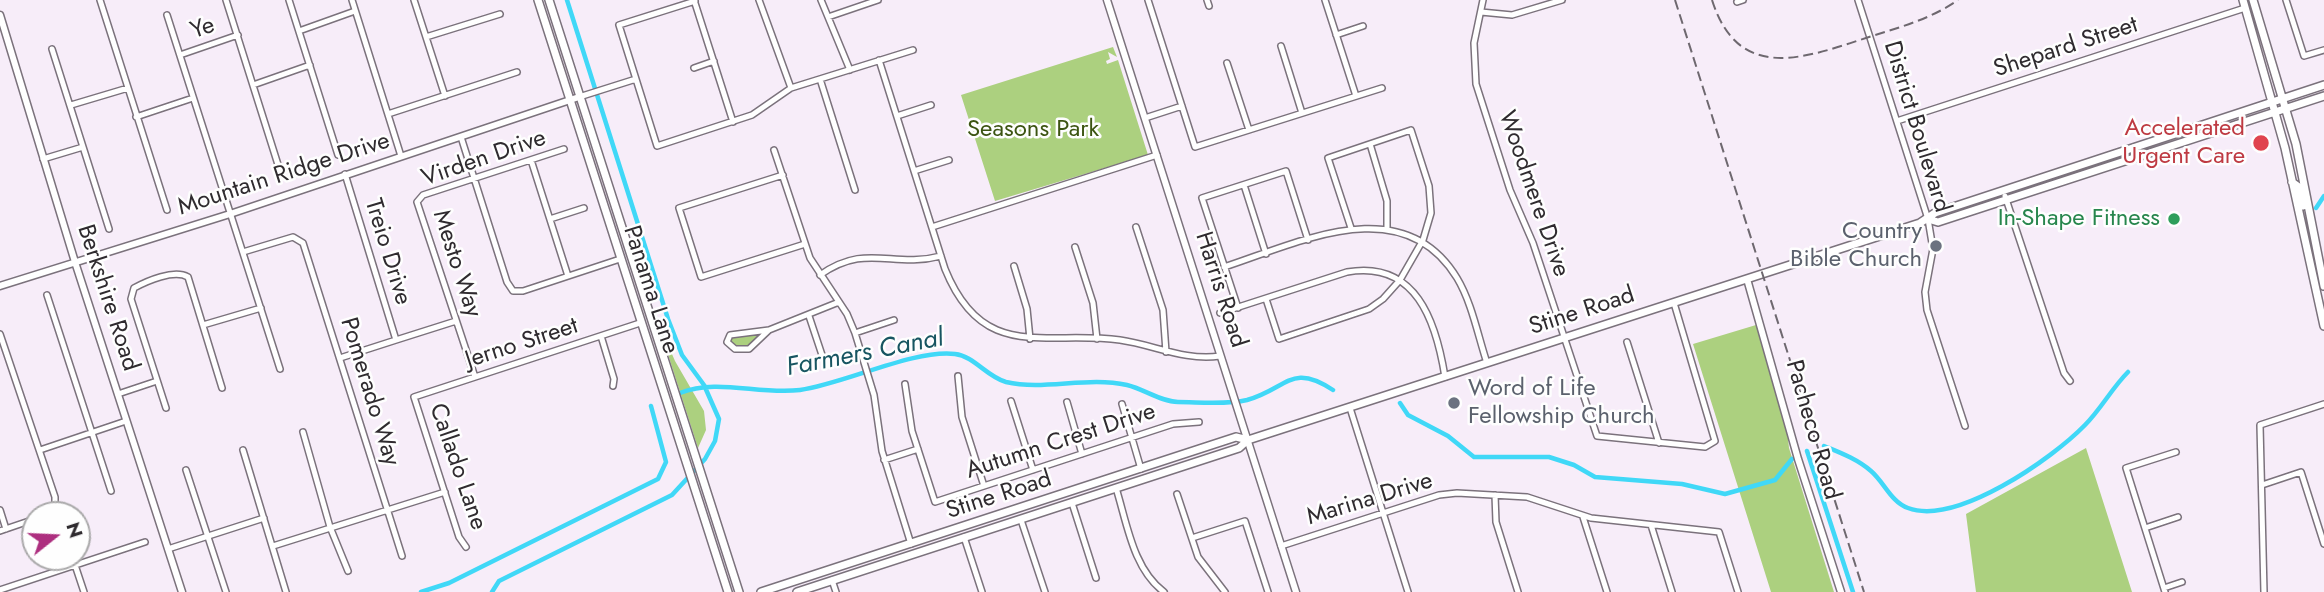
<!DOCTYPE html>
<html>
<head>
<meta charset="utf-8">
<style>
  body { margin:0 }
  #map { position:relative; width:2324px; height:592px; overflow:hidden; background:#f7edf9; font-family:Jost,sans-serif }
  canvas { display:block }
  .north { position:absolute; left:21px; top:501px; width:70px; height:70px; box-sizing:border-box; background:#fefefe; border:2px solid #abaaab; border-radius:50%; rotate:72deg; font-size:19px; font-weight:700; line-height:28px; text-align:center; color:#2f2b2f }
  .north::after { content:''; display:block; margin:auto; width:24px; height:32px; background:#ad2f7f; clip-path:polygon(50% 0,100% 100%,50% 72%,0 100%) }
</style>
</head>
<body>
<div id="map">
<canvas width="2324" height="592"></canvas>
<div class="north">N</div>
</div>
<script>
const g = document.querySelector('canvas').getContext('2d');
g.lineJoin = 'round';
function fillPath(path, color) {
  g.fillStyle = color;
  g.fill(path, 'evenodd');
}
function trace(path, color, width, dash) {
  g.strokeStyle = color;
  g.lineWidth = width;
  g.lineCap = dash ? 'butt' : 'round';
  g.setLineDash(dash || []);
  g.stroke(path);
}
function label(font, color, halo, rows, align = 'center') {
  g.font = font + ' Jost,sans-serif';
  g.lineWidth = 5;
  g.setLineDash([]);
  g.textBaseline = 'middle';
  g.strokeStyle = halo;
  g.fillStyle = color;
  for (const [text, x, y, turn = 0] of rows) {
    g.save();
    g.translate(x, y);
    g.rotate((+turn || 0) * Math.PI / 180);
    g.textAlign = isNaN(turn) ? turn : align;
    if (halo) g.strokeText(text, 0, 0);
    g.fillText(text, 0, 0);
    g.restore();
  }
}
const green = new Path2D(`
  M1113,47L1117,57L1108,52L1110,59L1106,61L1107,64L1118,60L1148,155L995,201L961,95Z
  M656,317L675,361L704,411L706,430L698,448Z
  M1756,325L1786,420L1789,448L1834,592H1771L1693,344Z
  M769,330L752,346L731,347L728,337Z
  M2086,448L2132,592H1976L1966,514Z`);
const canal = new Path2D(`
  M2316,208L2324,196
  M680,393C718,378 758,395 800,390C844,384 914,349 955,354C974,356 987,377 1006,382C1044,391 1087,376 1127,385C1144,389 1161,402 1178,402C1198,402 1227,405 1247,400C1287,389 1291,362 1333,390
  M1400,403L1408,415L1448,436L1474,457H1549L1574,465L1595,477L1682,484L1725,494L1775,480L1792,459
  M1824,446C1841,453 1857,459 1871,471C1884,482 1891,502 1908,508C1956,526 2052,459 2085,425C2101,409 2112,388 2128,372
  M1807,451L1853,592
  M421,592L449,583L658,479L666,462L651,406
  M492,592L499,581L672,495L705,459L715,441L719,419L704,385L682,355L668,319L567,0`);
const minor = new Path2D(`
  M100,0L167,210
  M226,0L280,171
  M289,0L338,155
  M352,0L401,156
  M414,0L445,96
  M694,0L733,122
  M759,0L791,88
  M821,0L850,70
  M1148,0L1195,147L1382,88
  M1207,0L1209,6
  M1325,0L1356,96
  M1483,0L1474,43L1476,84L1510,190L1533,243L1597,436L1705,447L1715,441L1674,303
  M1858,0L1928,219L1933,249L1925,292L1927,310L1965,426
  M2286,0L2304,56L2324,50
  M695,1L619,25L657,146L752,115L791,88L913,50
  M1737,2L1743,0
  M1481,12L1512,15L1562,0
  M167,15L280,369
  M828,17L878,0
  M299,31L355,11
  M1336,35L1363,26
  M426,37L500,14
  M1281,46L1302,113
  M52,49L109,229
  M180,55L238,35
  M879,60L945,269C983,363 1045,330 1120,340C1155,345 1184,361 1220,356
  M1227,63L1249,130
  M694,68L714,61
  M820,79L855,190
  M253,85L310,65
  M579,97L636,79
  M71,105L128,88
  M388,114L517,72
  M897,116L931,105
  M136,117L193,98
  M1145,118L1182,106
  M1897,121L2245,8
  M461,137L507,282L513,291H523L620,259
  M1370,144L1387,201V230
  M774,150L810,258L847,314L855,333L874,395L882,451L911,544
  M43,159L83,147
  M531,160L568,276
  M914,171L949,160
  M345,174L396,340L456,321
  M783,175L679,208L701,277L805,244
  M1244,185L1266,254
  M2005,196L2064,373L2070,381
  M550,219L584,208
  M932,227L1157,155
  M1136,227L1163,310L1166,352
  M1075,247L1093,303L1097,339
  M243,252L293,237L303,243L402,556
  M1014,266L1027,309L1030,339
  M1224,267C1298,243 1403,189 1457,278C1472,303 1478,336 1487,363
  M820,275C867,242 892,269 941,256
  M47,295L111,491
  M1266,299L1279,339L1369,309L1383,299L1400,280L1423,240L1431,213L1429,186L1411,130L1328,158L1351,228
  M1238,308L1202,198L1286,171L1308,240
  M1220,313L1347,272C1416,260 1436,321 1445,377
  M809,316L823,358
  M203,325L261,308
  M769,330L749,349H735L727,342L730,335Z
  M769,330L839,302
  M855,333L894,320
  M0,334L55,497V511L48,515
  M601,336L614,379L613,386
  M1627,342L1659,443
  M340,358L396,340
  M958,376L962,417L984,486
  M475,377L417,202L423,195L564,149
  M905,384L912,431L935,502L1173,424L1199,422
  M118,394L157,381
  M1011,401L1033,470
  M1067,402L1082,454
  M1122,404L1141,469
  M166,408L131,299L134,288C147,281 174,269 188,277L222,388
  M1350,408L1408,592
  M303,432L330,527L348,571
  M40,450L126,421
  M243,450L286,592
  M884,460L918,449
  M186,470L226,592
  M2262,485L2301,472L2324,544
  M1116,488C1127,523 1133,569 1164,592
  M1177,494L1198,557L1225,592
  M1495,495L1496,522L1518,592
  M1072,503L1096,578
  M0,510L6,529
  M1583,517L1607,592
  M1021,520L1045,592
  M1651,525L1672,592
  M2145,528L2178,517
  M0,531L35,519
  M964,537L982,592
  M1192,538L1245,521L1268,592
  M273,546L445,492
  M1281,546L1439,495L1457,493L1527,497L1591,518L1719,532L1738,592
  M466,547L459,537L414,397L640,323
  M168,549L264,518
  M75,565L84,592
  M832,580L836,592
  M2164,588L2182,582
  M0,590L145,542
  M2165,592L2126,468L2176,452
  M2264,592L2260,425L2324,404`);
const tertiary = new Path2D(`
  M1107,0L1296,592
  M0,15L75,262L182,592
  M1747,279L1798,459L1841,592
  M0,286L230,214L579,97`);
const secondary = new Path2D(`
  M538,0L728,592
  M549,0L739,592
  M2243,0L2285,148L2324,326
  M2253,0L2296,144L2324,286
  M2292,182L2299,187L2303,206
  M1928,219L1938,222L2324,96
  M761,592L1236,437L1248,440
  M797,592L1239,448L1248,440L1920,223L1935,213L2324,85`);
const rail = new Path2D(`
  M1675,0L1864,592
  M1712,0C1739,85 1807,57 1869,37C1900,27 1931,19 1958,0`);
const markers = [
  [2261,143,9,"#e0444e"],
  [2174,219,7,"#2e9e5b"],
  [1936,246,7,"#6b7280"],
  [1454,403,7,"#6b7280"]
];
const streetNames = [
  ["Ye",203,29,-19],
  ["Shepard Street",2066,48,-18],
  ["District Boulevard",1916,127,73],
  ["Virden Drive",484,159,-19],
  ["Mountain Ridge Drive",284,175,-18],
  ["Woodmere Drive",1533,194,71],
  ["Treio Drive",387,252,73],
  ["Mesto Way",456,264,72],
  ["Panama Lane",650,290,72],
  ["Harris Road",1220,290,72],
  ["Berkshire Road",107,298,72],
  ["Stine Road",1582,312,-18],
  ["Jerno Street",522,344,-18],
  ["Pomerado Way",369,392,73],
  ["Pacheco Road",1812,430,74],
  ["Autumn Crest Drive",1061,442,-18],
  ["Callado Lane",457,467,71],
  ["Stine Road",999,496,-18],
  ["Marina Drive",1370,500,-17]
];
const healthNames = [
  ["Accelerated",2245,129],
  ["Urgent Care",2245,157]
];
const parkNames = [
  ["Seasons Park",1033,130]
];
const leisureNames = [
  ["In-Shape Fitness",2160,219]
];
const worshipNames = [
  ["Country",1922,232],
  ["Bible Church",1922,260],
  ["Word of Life",1468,389,"left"],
  ["Fellowship Church",1468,417,"left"]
];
const waterNames = [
  ["Farmers Canal",865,354,-11]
];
fillPath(green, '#acd07f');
trace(canal, '#40d8f7', 4.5);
trace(minor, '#7b727c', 8);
trace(tertiary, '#7b727c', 9);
trace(secondary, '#7b727c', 10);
trace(minor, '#fff', 5);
trace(tertiary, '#fff', 6);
trace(secondary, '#fff', 7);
trace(rail, '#6e686f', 2, [10, 5]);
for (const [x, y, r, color] of markers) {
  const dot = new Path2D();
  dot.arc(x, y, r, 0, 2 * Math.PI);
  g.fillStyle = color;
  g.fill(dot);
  trace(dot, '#fefefe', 2.5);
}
label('24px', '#2f2b2f', '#fefefe', streetNames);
label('24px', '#be3a42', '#fefefe', healthNames, 'right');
label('24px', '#3c5412', '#fefefe', parkNames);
label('24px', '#27864d', '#fefefe', leisureNames, 'right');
label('24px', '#5b616d', '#fefefe', worshipNames, 'right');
label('italic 26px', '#175561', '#fefefe', waterNames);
</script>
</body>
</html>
